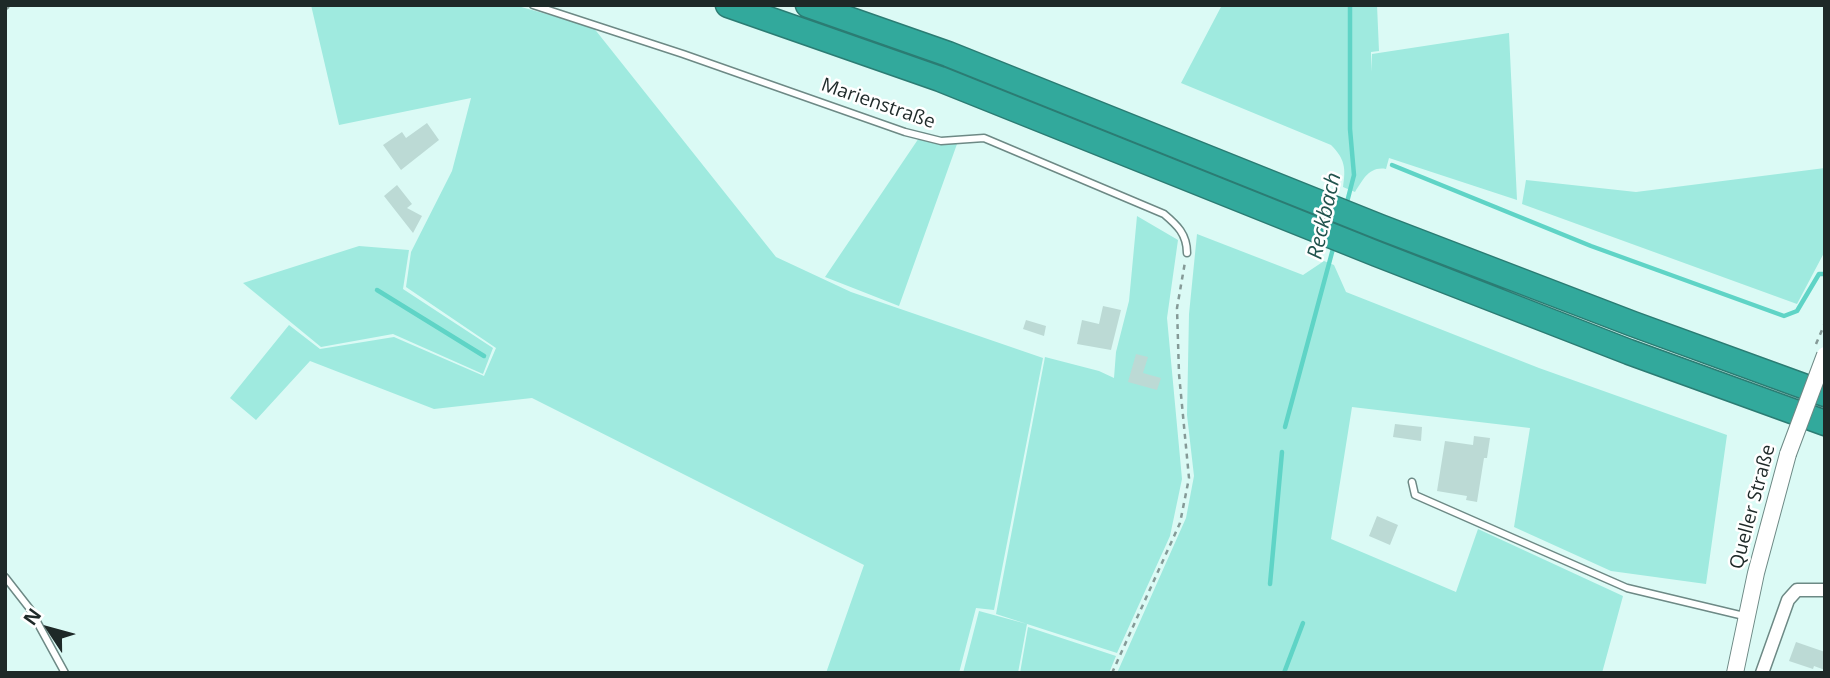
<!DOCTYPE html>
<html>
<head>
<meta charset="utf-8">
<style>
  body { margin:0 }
  #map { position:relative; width:1830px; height:678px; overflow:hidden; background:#dbfaf5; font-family:"Open Sans",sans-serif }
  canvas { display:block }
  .frame { position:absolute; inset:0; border:7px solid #1e2928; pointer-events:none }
  .north { position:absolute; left:14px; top:594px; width:70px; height:70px; -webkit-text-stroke:5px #fff; paint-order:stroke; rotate:306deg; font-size:19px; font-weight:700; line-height:28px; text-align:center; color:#1e2928 }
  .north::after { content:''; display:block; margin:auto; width:24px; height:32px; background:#1e2928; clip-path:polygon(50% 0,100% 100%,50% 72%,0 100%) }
</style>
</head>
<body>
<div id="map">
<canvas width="1830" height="678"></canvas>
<div class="frame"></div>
<div class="north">N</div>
</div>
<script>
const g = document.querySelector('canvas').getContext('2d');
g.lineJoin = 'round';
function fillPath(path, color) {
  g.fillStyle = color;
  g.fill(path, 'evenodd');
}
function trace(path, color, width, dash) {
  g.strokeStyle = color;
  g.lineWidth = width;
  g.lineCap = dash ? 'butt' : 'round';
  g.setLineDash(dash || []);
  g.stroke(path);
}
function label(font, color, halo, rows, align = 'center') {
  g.font = font + ' "Open Sans",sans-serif';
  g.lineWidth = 5;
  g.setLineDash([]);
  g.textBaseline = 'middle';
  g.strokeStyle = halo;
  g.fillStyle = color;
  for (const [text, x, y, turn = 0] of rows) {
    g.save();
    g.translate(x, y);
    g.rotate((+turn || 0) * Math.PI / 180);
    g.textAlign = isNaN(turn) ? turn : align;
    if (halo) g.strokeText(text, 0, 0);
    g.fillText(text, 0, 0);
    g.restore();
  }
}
const green = new Path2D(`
  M311,5H514L593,27L776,257L851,292L1043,358L994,610L976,608L959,673H826L864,565L532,398L434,409L310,361L256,420L230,398L289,325L320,349L394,337L484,376L496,348L406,287L411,252L452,171L471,98L339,125Z
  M1222,5H1377L1379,51L1371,52V72L1372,54L1509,33L1517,200L1389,158L1386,169C1369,166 1363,180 1355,192L1343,187C1346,168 1345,159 1331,145L1181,83Z
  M923,132L957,144L899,306L825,277Z
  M1825,168V251L1797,304L1522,204L1526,180L1636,192Z
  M1137,216L1178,240L1167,318L1182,479L1170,536L1117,653L996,614L1045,357L1099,371L1114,378L1116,352L1129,301Z
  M1197,234L1303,275L1324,261L1334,265L1346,292L1539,368L1727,435L1706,584L1611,571L1514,527L1530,428L1352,407L1331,539L1456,592L1478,529L1623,596L1602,673H1117L1186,518L1194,476L1187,415L1189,314Z
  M359,246L409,250L403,289L493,348L483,374L393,334L321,347L243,283Z
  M979,611L1027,624L1018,673H963Z
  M1028,627L1116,656L1109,673H1020Z`);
const stream = new Path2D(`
  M1392,165L1591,246L1784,316L1797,311L1819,274H1825
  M1346,206L1354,175L1350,129V5
  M377,290L484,356
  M1285,427L1334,245
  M1270,584L1282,452
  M1284,673L1303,623`);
const building = new Path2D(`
  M427,123L439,140L401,170L383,145L402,132L406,138Z
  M397,185L412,204L407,208L422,216L413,233L384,196Z
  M1103,306L1121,310L1111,350L1077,344L1082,320L1099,324Z
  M1026,320L1046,326L1044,336L1023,329Z
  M1136,354L1148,357L1143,373L1161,378L1157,390L1128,382Z
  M1395,424L1422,427L1421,441L1393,437Z
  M1474,436L1490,438L1487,458H1484L1477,502L1466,500L1467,496L1437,491L1445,441L1473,445Z
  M1377,516L1398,525L1390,545L1369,536Z
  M1796,642L1825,652V670L1814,666L1813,669L1789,661Z`);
const path = new Path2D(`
  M5,10L11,5
  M1816,344L1825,323
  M1112,673L1180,523L1189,478L1179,374L1177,308L1185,262`);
const service = new Path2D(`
  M533,5L683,54L905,132L941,141L984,138L1164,214C1177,225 1187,234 1187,253
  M1412,482L1415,495L1627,588L1744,616
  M5,577L30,609L65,673`);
const minor = new Path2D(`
  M1762,673L1788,600L1797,590H1825`);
const tertiary = new Path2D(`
  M1735,673L1756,573L1788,454`);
const motorway = new Path2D(`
  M728,5L940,79L1377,254L1629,352L1825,423
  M808,5L948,54L1380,227L1633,324L1825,394`);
const tertiaryBridge = new Path2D(`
  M1788,454L1825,355`);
const streetNames = [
  ["Marienstraße",878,104,19],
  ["Queller Straße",1753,507,-75]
];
const waterNames = [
  ["Reckbach",1325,216,-77]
];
fillPath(green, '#9feadf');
trace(stream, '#5fd4c6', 4.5);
fillPath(building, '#bcdad5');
trace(service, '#6d8985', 9);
trace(minor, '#6d8985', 15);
trace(tertiary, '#6d8985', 18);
trace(motorway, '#2b7c73', 27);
trace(path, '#859a97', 2.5, [5, 5]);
trace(service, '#fff', 6);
trace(minor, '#fff', 12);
trace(tertiary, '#fff', 16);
trace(motorway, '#32a99c', 24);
trace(tertiaryBridge, '#6d8985', 18, []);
trace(tertiaryBridge, '#fff', 16);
label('19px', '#1e2928', '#fff', streetNames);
label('italic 21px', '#21534d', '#fff', waterNames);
</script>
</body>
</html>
